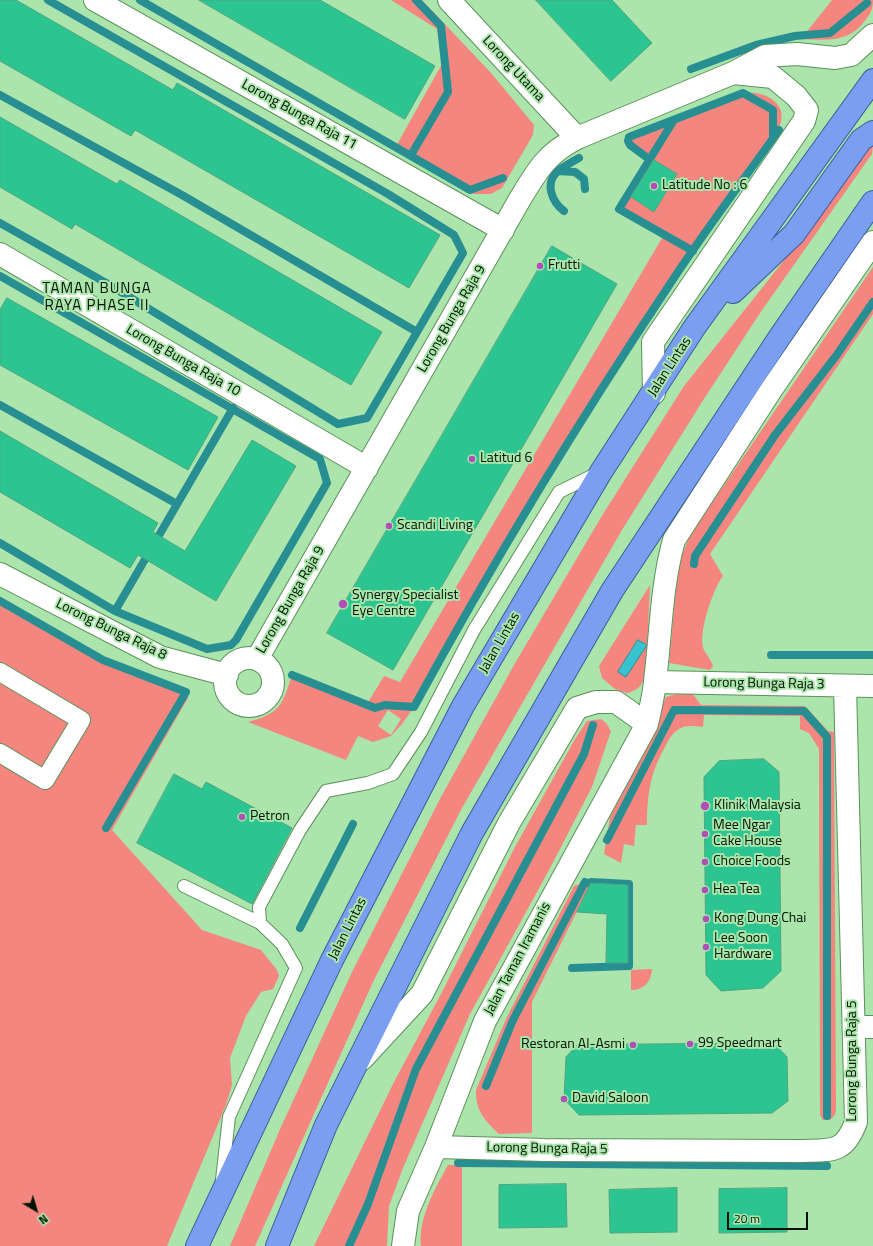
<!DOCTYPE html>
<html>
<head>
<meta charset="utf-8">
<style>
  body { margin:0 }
  #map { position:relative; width:873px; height:1246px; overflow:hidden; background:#abe5ab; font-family:"Titillium Web",sans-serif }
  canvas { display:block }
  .north { position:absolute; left:16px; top:1190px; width:40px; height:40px; -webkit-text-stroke:3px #abe5ab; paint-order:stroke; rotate:142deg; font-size:11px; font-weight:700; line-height:16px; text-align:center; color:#001201 }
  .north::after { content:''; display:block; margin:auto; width:14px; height:18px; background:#001201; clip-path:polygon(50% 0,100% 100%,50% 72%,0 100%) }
  .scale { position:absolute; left:727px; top:1212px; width:81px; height:18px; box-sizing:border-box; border:2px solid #001201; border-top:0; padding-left:5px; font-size:12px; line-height:14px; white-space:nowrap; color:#001201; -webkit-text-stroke:3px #abe5ab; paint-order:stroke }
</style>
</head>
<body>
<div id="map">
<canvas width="873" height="1246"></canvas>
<div class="north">N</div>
<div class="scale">20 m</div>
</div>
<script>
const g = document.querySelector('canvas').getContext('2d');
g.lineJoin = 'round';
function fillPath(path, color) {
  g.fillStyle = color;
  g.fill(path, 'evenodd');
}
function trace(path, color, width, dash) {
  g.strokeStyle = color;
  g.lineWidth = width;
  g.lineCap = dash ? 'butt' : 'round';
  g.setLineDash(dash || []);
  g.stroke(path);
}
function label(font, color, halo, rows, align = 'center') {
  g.font = font + ' "Titillium Web",sans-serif';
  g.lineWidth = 4;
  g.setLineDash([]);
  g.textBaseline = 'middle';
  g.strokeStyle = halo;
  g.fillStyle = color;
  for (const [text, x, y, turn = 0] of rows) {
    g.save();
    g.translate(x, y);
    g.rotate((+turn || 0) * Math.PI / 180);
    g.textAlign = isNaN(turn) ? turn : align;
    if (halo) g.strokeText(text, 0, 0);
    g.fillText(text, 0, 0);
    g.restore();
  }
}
const green = new Path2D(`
  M391,0H422L492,74L534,125L533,135L502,188L491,194H474L395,148L442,64L437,29Z
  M832,0H873C873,10 870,14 864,22C848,43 825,40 801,39Z
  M743,93C756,91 776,96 781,111C783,117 780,124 779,130L670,283L542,482L472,600L414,707L402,724L391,736L373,742L358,736L346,760L248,722C281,713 282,705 292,675L367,704L384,676L400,682L665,233L619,209L649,160L630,145L628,141L629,137ZM654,160L677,175L654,212L631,197ZM388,710L401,719L391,735L378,726Z
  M873,144L872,154L760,313L702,402L622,530L462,808L373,982L255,1246H230L281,1127L352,972L441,797L514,665L603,514L684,386L801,239L868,147Z
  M873,267V314L710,554L723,576C713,589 697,635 704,650C707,656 711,659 713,666L710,670L669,663L677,578L681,558L690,535Z
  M650,585L646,675C643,684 638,691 627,693L615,689L602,678L599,666ZM638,640L647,645L618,672Z
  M0,601L103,660L186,692L188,698L112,830L202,930L261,950L277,970L279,976L273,989L261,992L246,1016L230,1058L232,1085L226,1105L167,1246H0Z
  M692,693L701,705L805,706L828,731L834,732L836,1109L835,1115L830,1120H823L820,1115V1109L819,749L809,733L800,729V716L704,715L703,727C694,726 686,725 679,729C671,734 668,741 664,749C650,774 647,796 647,825H636L634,846L624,844L621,863L604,854L610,817L647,744L666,697L676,694Z
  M601,719L606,723L611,731L592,787L548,872L470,1014L403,1168L389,1206L387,1246H314L394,1082L442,992L515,847L575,739L587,721Z
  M585,882L591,883L532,1002V1133L499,1134C485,1121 475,1110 476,1090L506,1019L574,886Z
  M652,969C651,982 644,990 631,990V970Z
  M448,1165H462V1246H421C418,1218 435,1189 448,1165Z`);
const water = new Path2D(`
  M638,640L647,645L626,677L618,672Z`);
const stream = new Path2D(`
  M140,0L470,190L503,178
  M691,69L756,45L795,36L830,33L867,3
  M0,95L182,195L417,332
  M674,120L619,209L693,251
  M411,155L448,92L441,26L416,0
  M649,159L630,145L628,141L629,137L743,93L773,110V138
  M557,171L575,172L584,179L585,189
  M564,211C552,202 544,183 558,171C564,166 572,162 579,158
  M0,223L108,284L338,424L367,418L463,253L454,235L388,194L48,0
  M0,276L320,459L327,483L236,640L231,645L207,649L115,611L0,543
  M0,405L177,504
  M694,564L695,556L775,435L836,356L873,302
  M0,601L103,660L186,692L106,828
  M115,611L233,408
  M771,655H873
  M292,675L375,708L385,705L414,707C493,562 578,422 670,284C704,232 742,182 779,130
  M607,840L674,710L804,711L827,737V1116
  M300,928L353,824
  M572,968L629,966V884L591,882L584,884
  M486,1086L513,1020L585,882
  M458,1163L827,1166
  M349,1246L368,1204L416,1069L584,754L593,725`);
const building = new Path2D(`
  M0,0H16L173,90L177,83L440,235L409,288L135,130L131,136L0,61Z
  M199,0H320L435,66L405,119Z
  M536,0H612L652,43L611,81Z
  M0,117L117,184L120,180L382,332L351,385L75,224L72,229L0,187Z
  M654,160L677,174L654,212L631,197Z
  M552,246L617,284L393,670L327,633Z
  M7,298L218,417L188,470L0,365V310Z
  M0,431L158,523L153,532L185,551L252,440L296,466L216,601L138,555L130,568L0,492Z
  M764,759L779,772L781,971L763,988L721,991L706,975L704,777L719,761Z
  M174,774L202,789L206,782L292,828L252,904L137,843Z
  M591,883L628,885V963H606L607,914L577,912Z
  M746,1043H774L787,1057L788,1101L772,1113L579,1115L564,1099L566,1057L577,1045Z
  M566,1184L567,1227L499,1228V1185Z
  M677,1188V1232L610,1233L609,1190Z
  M787,1188V1232L719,1233V1189Z`);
const service = new Path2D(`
  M184,886L260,923L282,944L296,968L229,1117L222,1180
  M260,923L259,907L300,830L326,791L368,783L393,774L421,732L474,630L559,492L598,473`);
const pedestrian = new Path2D(`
  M0,672L81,720L45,780L0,753`);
const minor = new Path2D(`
  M95,0L503,230
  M449,0L577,138
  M0,254L367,468
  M654,393L653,342L804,121L807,110L796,96L773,77L733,73
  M0,574L160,657L227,675
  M225 682a24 24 0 1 1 48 0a24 24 0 1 1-48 0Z
  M257,659L520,199C537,171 546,154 577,138L733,73L765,56L797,54L835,58L851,55L873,35
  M655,682L873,686
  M854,1027H873
  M362,1059L422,994L509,823L577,708L596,702H616L647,724
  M436,1147L545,1150L801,1151C832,1150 844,1154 856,1122L845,686
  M403,1246L408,1211L436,1147L485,1021L647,724C650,710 654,695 655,681C661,633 661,587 674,540L771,390L873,242`);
const trunk = new Path2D(`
  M733,292L794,234L861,140L873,132
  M197,1246L332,960L463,706L601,472L694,328L873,80
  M277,1246L326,1125L472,833L612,591L781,335L873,202`);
const markers = [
  [654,186,4,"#af4fb7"],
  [540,266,4,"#af4fb7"],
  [472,459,4,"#af4fb7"],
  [389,526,4,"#af4fb7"],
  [343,604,5,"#af4fb7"],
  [705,806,5,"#af4fb7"],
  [242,817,4,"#af4fb7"],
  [705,834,4,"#af4fb7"],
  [705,862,4,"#af4fb7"],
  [705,890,4,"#af4fb7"],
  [706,919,4,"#af4fb7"],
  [706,947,4,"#af4fb7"],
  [690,1044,4,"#af4fb7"],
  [633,1045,4,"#af4fb7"],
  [564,1099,4,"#af4fb7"]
];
const streetNames = [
  ["Lorong Utama",513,69,47],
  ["Lorong Bunga Raja 11",299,115,29],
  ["Lorong Bunga Raja 9",452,319,-60],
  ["Lorong Bunga Raja 10",183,361,30],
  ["Jalan Lintas",670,367,-57],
  ["Lorong Bunga Raja 9",291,600,-60],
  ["Lorong Bunga Raja 8",111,630,26],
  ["Jalan Lintas",500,643,-60],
  ["Lorong Bunga Raja 3",764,684,1],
  ["Jalan Lintas",348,929,-63],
  ["Jalan Taman Iramanis",518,959,-62],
  ["Lorong Bunga Raja 5",853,1061,-90],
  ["Lorong Bunga Raja 5",547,1149,1]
];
const poiNames = [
  ["Latitude No : 6",662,186],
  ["Frutti",548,266],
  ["Latitud 6",480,459],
  ["Scandi Living",397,526],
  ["Synergy Specialist",352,596],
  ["Eye Centre",352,612],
  ["Klinik Malaysia",714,806],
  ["Petron",250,817],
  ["Mee Ngar",713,826],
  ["Cake House",713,842],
  ["Choice Foods",713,862],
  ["Hea Tea",713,890],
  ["Kong Dung Chai",714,919],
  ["Lee Soon",714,939],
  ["Hardware",714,955],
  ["99 Speedmart",698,1044],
  ["Restoran Al-Asmi",625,1045,"right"],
  ["David Saloon",572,1099]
];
const neighbourhoodNames = [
  ["TAMAN BUNGA",97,289],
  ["RAYA PHASE II",97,306]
];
fillPath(green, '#f5867f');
fillPath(water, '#38c3d0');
trace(water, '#278e92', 1);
trace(stream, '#278e92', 8);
fillPath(building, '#2cc490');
trace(building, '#4fa481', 1);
trace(service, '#5b915b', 14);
trace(pedestrian, '#5b915b', 20);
trace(minor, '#5b915b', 24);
trace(trunk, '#395d9a', 24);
trace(service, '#fff', 12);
trace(pedestrian, '#fff', 18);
trace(minor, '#fff', 22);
trace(trunk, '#7a9ef0', 22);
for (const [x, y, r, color] of markers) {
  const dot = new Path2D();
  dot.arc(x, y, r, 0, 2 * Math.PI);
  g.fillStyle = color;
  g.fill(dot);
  trace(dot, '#abe5ab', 1.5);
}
label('14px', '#001201', '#abe5ab', streetNames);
label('14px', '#001201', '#abe5ab', poiNames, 'left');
g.letterSpacing = '1px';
label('15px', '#001201', '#abe5ab', neighbourhoodNames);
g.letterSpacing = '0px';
</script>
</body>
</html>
